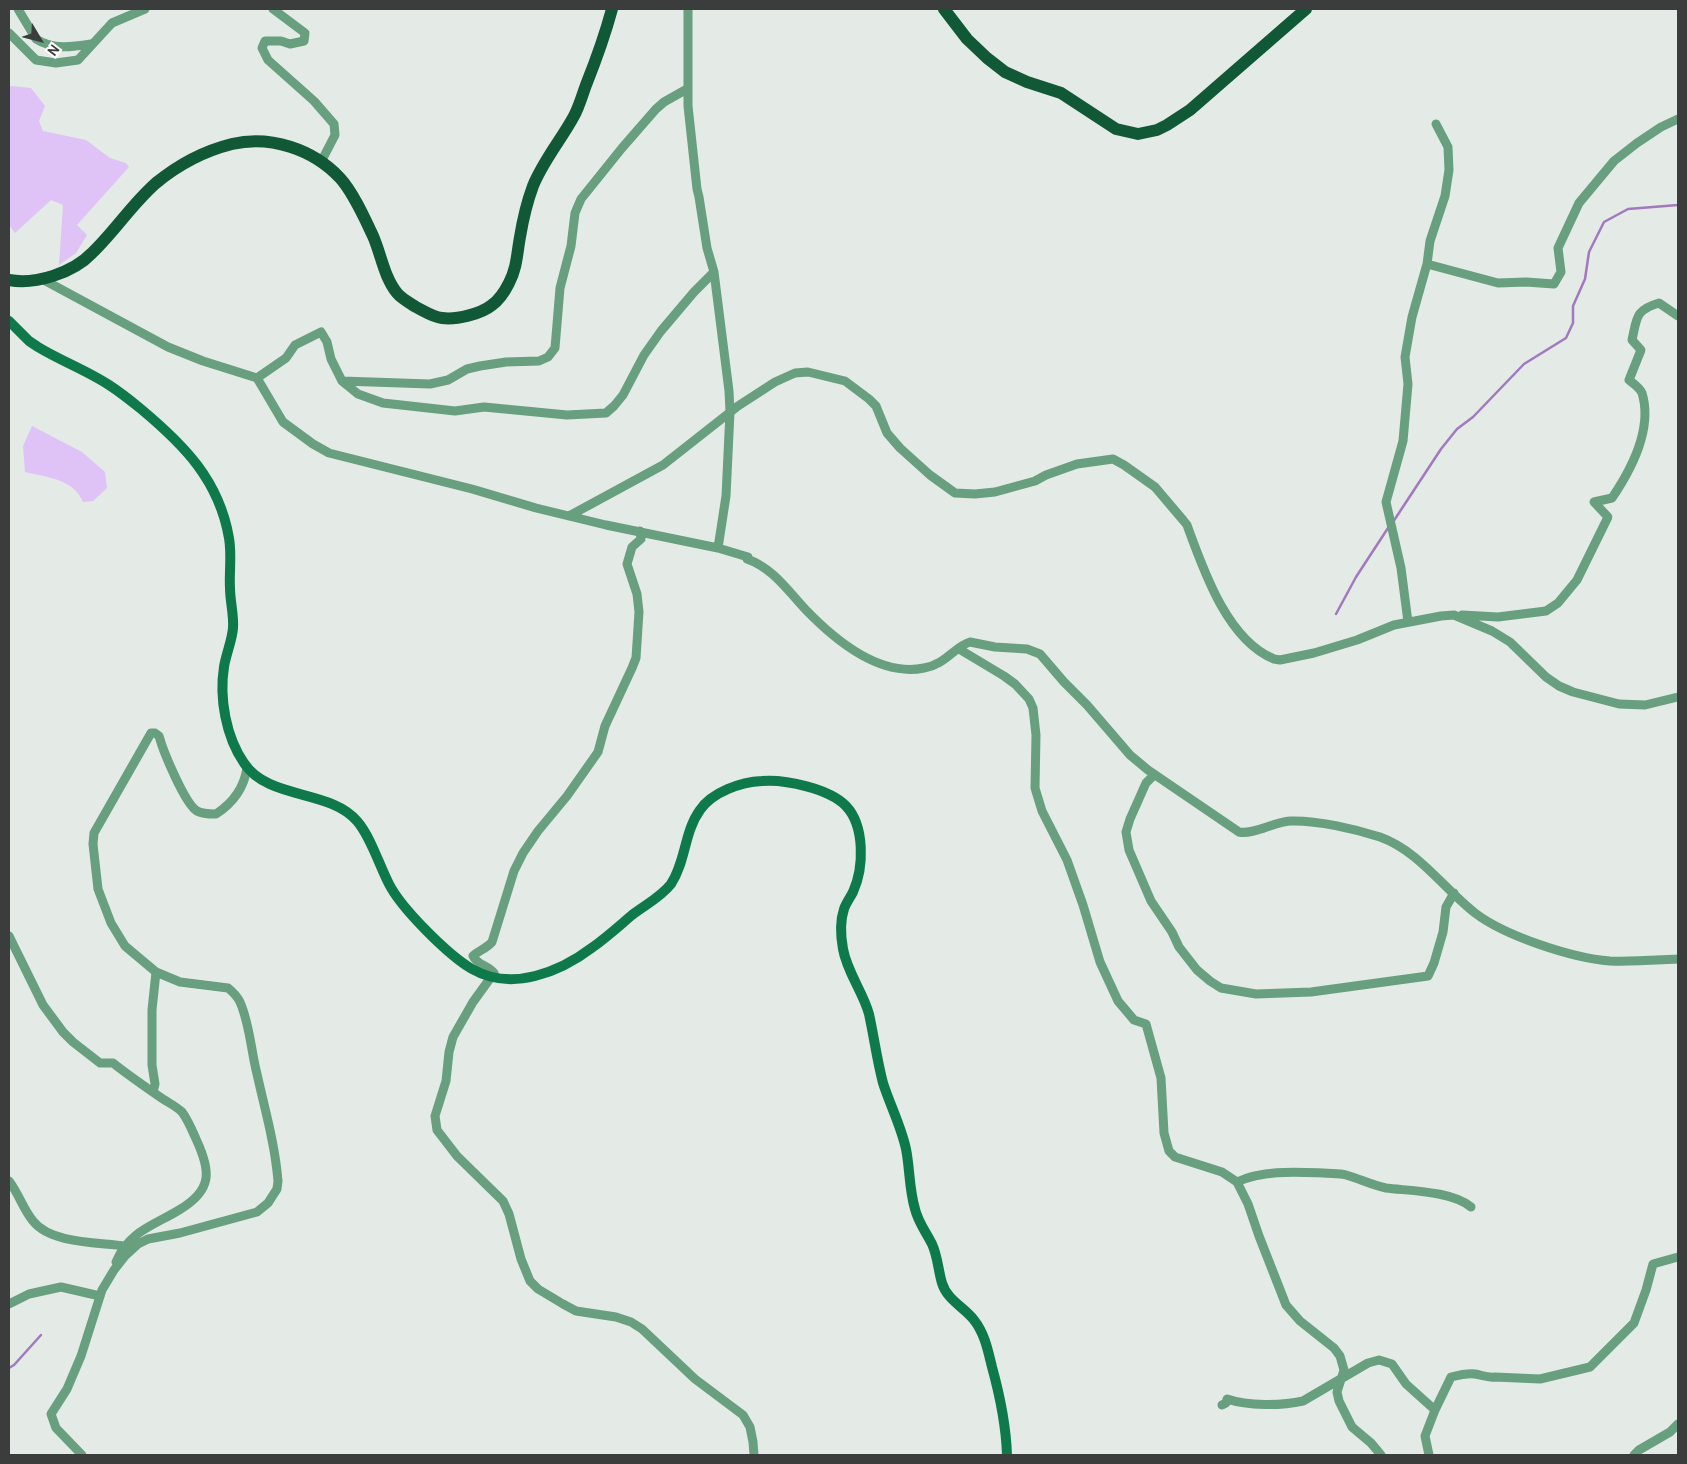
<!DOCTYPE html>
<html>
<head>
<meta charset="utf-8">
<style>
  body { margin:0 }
  #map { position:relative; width:1687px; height:1464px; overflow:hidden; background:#e4eae6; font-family:Overpass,sans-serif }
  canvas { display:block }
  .frame { position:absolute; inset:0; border:10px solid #3b3d3c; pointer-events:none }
  .north { position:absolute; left:15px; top:15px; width:50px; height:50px; -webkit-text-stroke:4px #fff; paint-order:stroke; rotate:127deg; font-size:14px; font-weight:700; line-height:20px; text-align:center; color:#3b3d3c }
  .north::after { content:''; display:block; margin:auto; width:18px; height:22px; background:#3b3d3c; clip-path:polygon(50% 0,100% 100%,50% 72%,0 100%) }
</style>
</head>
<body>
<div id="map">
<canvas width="1687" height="1464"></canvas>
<div class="frame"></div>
<div class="north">N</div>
</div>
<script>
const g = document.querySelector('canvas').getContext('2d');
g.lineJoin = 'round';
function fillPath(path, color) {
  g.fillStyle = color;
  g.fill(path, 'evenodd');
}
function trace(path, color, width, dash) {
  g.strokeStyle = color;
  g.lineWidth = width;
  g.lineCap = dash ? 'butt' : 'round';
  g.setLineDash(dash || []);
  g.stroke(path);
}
const green = new Path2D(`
  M12,86L31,88L45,106L39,121L43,131L86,140L110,158L126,163L129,167L77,225L87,235L76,253L59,265L63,205L51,200L15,233L9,225V87Z
  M32,426L82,452L105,472L107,488L93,501L83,502C74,479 46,477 25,472L23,446Z`);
const stream = new Path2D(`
  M1393,522L1441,449L1457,429L1473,417L1524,364L1566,338L1573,323V306L1585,279L1589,252L1604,222L1628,209L1678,205
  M1336,614L1356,577L1388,528
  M9,1368L14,1365L41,1335`);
const minor = new Path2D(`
  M18,9L36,39C53,50 72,47 91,44
  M273,9L305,33L304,41L290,44L281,41H265L262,48L268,60L314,101L334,124L335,135L321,162
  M688,9V106L697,189L699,197L707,248L714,272L729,391L730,412L726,496L718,548
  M9,33L36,60L56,63L78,60L112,23L145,9
  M1427,264L1498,283L1526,282L1554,284L1561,272L1558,248L1579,203L1614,161L1637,143L1661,127L1678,119
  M42,279L168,347L203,361L257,378L283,422L313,444L329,453L472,489L536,508L606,525L718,548L748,557L747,559C773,568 788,591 806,610C835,640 880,677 924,668C946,664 954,647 970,642L995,647L1027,649L1040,654L1064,682L1087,705L1130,755L1148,770L1239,832C1253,835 1274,822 1290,821C1317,820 1355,829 1380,837C1419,851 1443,888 1475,913C1505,936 1572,958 1610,961C1632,962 1656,960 1678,959
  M257,378L286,358L295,345L321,332L327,342L331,359L342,381L358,394L383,403L455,411L484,407L567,415L606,413L614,406L623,395L644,355L661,331L694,292L714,272
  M342,381L430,384L448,380L467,369L480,366L506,362L539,361L548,357L555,348L560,288L571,246L575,213L581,199L622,148L656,109L664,102L687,89
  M569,516L663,465L738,406L775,382L795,373L808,372L845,381L869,399L876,406L887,433L900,448L930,475L955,493L975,494L995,492L1035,481L1046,475L1077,464L1113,459L1124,465L1155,487L1183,520L1187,525C1203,569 1227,640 1274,659L1280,660L1314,653L1357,640L1394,625L1441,616L1454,615L1492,631L1510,642L1546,677L1559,686L1573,692L1619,704L1645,705L1678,697
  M640,531L641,539L632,547L627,564L637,594L639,612L636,658L632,668L605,726L598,752L567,796L538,831L523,853L514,871L492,942C486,949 479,950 473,956C477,965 488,965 494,973L473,1002L453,1037L449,1052L446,1081L435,1116L437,1130L457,1156L503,1201L509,1214L521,1259L530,1281L538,1289L563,1304L576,1311L616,1317L631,1322L642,1329L695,1379L743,1415L750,1427L753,1442L754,1455
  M1462,615L1498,617L1546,611L1558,603L1577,580L1608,517L1594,502L1612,498C1631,470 1653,429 1642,393C1640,388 1633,383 1629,380L1641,350L1632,340C1637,318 1635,310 1659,303L1678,316
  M1408,622L1401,568L1386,502L1403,441L1408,384L1405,357L1412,317L1427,264L1430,241L1445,196L1449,170L1448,147L1436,124
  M959,649L1004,676L1015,684L1029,699L1033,708L1036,735L1035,788L1042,811L1067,860L1083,905L1100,962L1118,1001L1134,1020L1146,1024L1161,1078L1164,1133L1169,1151L1175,1157L1222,1172L1237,1182L1248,1204L1259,1236L1286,1305L1300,1321L1334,1348L1340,1356L1344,1370L1337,1392L1339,1401L1352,1427L1371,1443L1381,1455
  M1154,775L1146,783L1130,819L1126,832L1129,850L1151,901L1172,932L1179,947L1197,970L1210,981L1221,988L1256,994L1311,992L1428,976L1434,963L1443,932L1446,907L1454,893
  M9,936L43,1005L63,1032L73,1042L100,1063H113C128,1075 144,1086 160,1097C167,1102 176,1106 182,1112C188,1120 192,1130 196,1139C211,1171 213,1190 179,1210C153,1226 129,1231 116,1262
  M153,1092L155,1084L152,1065V1010L156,972
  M9,1181C19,1194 23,1209 33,1221C51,1244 98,1242 125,1246
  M1237,1182C1263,1170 1295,1172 1323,1173C1331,1174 1339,1173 1346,1175C1360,1179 1372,1185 1386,1188C1410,1191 1452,1191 1471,1207
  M9,1304L29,1294L61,1287L100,1296
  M1222,1405L1226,1403L1227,1399C1248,1406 1281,1406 1303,1401L1368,1363L1379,1360L1392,1364L1406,1384L1435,1410L1425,1436L1429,1455
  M1435,1410L1451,1377C1459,1375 1468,1373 1475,1374C1482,1375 1487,1378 1495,1377L1540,1379L1590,1367L1634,1323L1646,1290L1653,1264L1678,1257
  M82,1455L56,1428L51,1414L67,1389L81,1356L102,1290L114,1270L125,1256L138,1244L148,1239L180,1233L257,1212L268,1203L277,1189L278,1181C275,1144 265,1110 257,1074C251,1051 250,1025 240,1002C237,996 233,992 228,988L180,982L156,972L125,946L111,923L98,889L93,844L94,833L151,733H155L159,736C163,751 185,804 197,811C202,814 210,814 216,814C233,803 244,788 247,768
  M1634,1455L1639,1450L1670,1432L1678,1424`);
const secondary = new Path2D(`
  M9,321L29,341L38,347C61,361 86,370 109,385C120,392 130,400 141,409C184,445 219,480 229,538C232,555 229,572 230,588C230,601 234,615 233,628C232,641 226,654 224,667C219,698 226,737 244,763C268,800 330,789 357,821C371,837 379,865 389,884C401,908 448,955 472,969C512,992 560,972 593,947C607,937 619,926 632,915C645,905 661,897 671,884C686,861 684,832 700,810C712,792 741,782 762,781C785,779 830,789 846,806C865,826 864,868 853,892C850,898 846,903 844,909C840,921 841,938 843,949C847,972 863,992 869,1014C874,1037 877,1060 883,1083C890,1105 901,1126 906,1149C910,1169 909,1189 915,1209C918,1222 926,1232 932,1244C938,1257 938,1270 942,1283C947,1300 964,1307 974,1320C985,1334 988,1351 992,1367C1000,1396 1006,1425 1007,1455`);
const primary = new Path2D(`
  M944,9L967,39L987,58L1005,72L1027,82L1061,93L1116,129L1138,134L1157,130L1167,125L1190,110L1306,9
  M9,280C35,285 73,273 92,253C115,231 132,204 156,183C178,165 204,151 232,144C270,135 313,149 340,178C353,192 365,219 373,236C381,254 384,277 397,293C402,299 410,303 416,307C424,311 433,317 442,318C456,320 481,314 492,305C499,300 505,291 509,283C517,268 517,253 520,237C523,219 527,202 533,186C543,161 561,140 574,116C579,107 582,96 586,85C596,60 605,35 612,9`);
fillPath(green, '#dfc3f7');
trace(stream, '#a179bf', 2.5);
trace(minor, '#679f7f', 9);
trace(secondary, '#0e7a4c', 10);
trace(primary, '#115837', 12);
</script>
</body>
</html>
